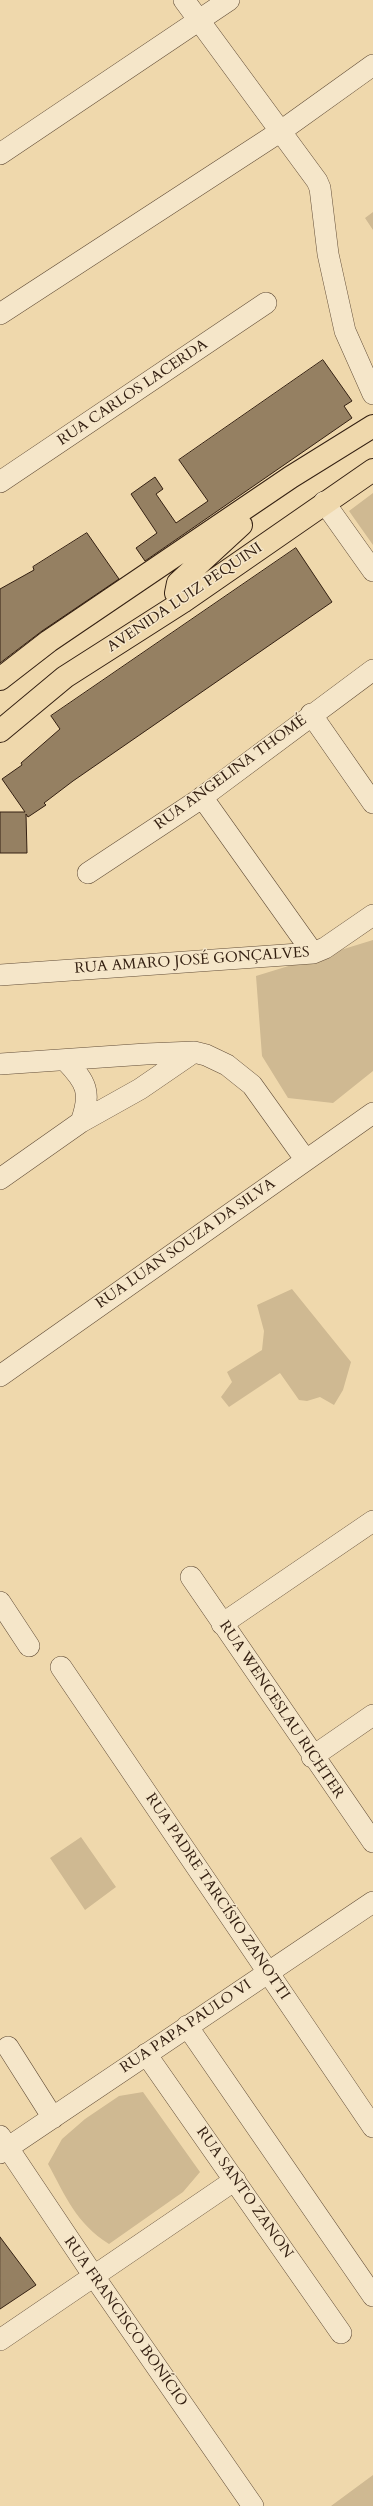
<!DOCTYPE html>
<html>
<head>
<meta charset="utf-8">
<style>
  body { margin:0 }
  canvas { display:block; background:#efd8ac }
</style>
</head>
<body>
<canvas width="373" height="2506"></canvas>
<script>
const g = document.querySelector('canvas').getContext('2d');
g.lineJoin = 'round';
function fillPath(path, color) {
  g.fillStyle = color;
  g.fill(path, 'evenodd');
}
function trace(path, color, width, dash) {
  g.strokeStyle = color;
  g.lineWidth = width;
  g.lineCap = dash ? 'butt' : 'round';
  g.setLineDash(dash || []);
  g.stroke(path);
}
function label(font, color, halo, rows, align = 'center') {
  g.font = font + ' Cardo,serif';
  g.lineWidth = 3;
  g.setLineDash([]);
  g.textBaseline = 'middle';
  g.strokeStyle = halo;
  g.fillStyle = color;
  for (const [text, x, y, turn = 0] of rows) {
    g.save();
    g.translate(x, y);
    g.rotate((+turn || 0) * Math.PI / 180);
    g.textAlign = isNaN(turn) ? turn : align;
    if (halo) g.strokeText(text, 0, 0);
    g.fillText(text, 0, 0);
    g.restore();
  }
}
const green = new Path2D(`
  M373,212V230L365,218Z
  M373,493V545L349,511Z
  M373,940V1071L333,1103L288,1098L262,1056L256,976Z
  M292,1289L351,1362L343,1390L334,1405L320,1397L307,1401L299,1400L280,1373L229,1407L221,1397L232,1382L227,1372L262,1350L264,1331L257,1305Z
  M81,1837L116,1887L85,1910L50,1858Z
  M143,2092L200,2172L183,2192L109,2244C76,2223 66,2197 48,2164L62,2139L85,2119L119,2096Z
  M373,2475V2506H331Z`);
const building = new Path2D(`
  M323,360L352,401L344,406L352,418L145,561L136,548L157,533L131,494L155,477L163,489L156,494L176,523L208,501L179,460Z
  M87,533L119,579L42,631L0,663V589L34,570L33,567Z
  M296,548L332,602L73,781L44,803L46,805L28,817L26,814L27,853H0V812H25L2,779L22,765L21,763L60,729L51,716Z
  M0,2237L36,2285L0,2309Z`);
const minor = new Path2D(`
  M184,0L317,181L320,188L328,254L345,331L373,394
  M0,154L229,0
  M0,314L281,131L373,65
  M0,482L266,303
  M324,502L373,571
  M311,714L373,803
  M202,797L313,953
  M88,873L197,801L373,670
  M0,975L313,953L325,948L373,915
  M66,1061C86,1082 92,1092 81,1122
  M0,1064L146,1054L194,1052L206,1055L227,1065L252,1085L305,1159
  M0,1179L81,1122L140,1089L194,1052
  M0,1376L373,1113
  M191,1577L373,1842
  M0,1602L29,1646
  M222,1624L373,1521
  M61,1667L373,2127
  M312,1757L373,1715
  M187,2026L373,2296
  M8,2047L53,2118
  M146,2054L341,2333
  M0,2136L93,2275L253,2506
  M0,2153L373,1902
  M0,2340L235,2180`);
const major = new Path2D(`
  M184,601L176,593L178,583L241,525
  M0,679L49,641L291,477L373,426
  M0,731L65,677L184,601L373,470`);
const streetNames = [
  ["RUA CARLOS LACERDA",133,393,-34],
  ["AVENIDA LUIZ PEQUINI",185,598,-34],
  ["RUA ANGELINA THOMÉ",231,773,-36],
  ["RUA AMARO JOSÉ GONÇALVES",192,961,-4],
  ["RUA LUAN SOUZA DA SILVA",186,1244,-35],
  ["RUA WENCESLAU RICHTER",281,1710,56],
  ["RUA PADRE TARCÍSIO ZANOTTI",217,1897,56],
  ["RUA PAPA PAULO VI",186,2027,-34],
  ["RUA SANTO ZANON",244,2193,55],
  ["RUA FRANCISCO BONÍCIO",125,2322,55]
];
fillPath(green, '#cfb992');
fillPath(building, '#958062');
trace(building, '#342012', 1);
trace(minor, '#634e38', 22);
trace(major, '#342012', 24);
trace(minor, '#f5e6c9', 21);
trace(major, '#efd8ac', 22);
label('15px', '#342012', '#f5e6c9', streetNames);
</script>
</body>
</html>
